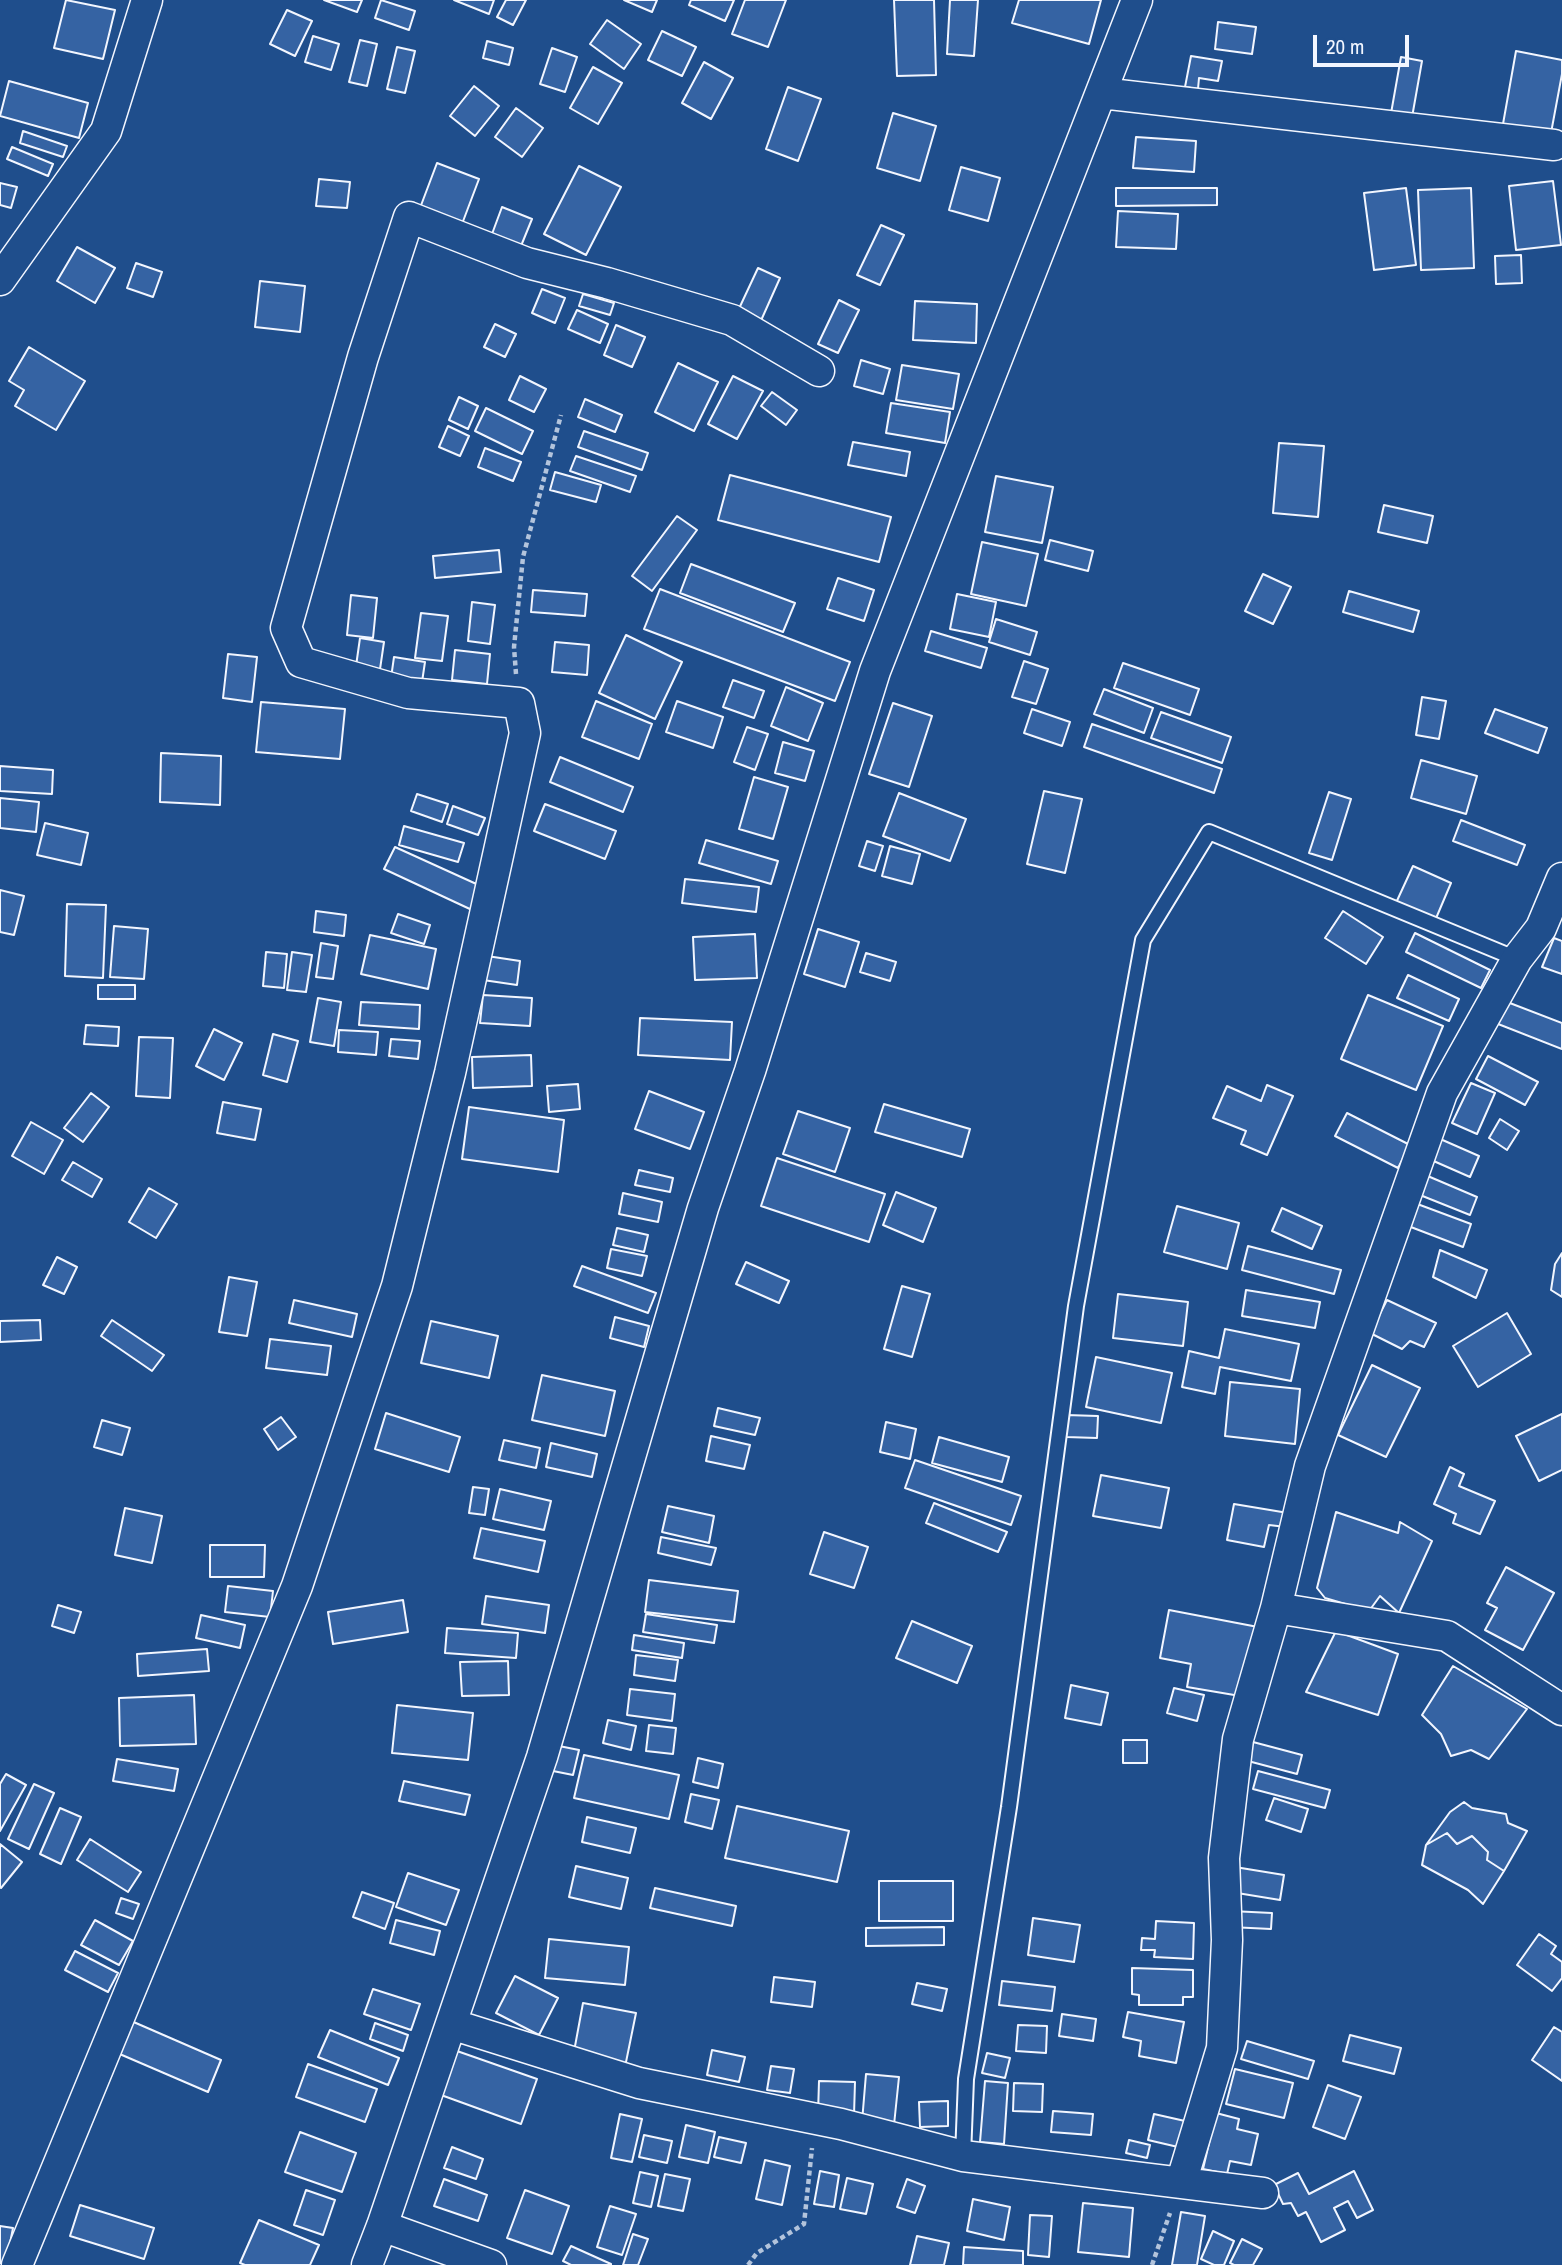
<!DOCTYPE html>
<html>
<head>
<meta charset="utf-8">
<style>
  body { margin:0 }
  #map { position:relative; width:1562px; height:2265px; overflow:hidden; background:#1f4e8c; font-family:"Archivo Narrow",sans-serif }
  canvas { display:block }
  .scale { position:absolute; left:1313px; top:35px; width:96px; height:32px; box-sizing:border-box; border:4px solid #f2f6ff; border-top:0; padding-left:9px; font-size:21px; line-height:24px; white-space:nowrap; color:#f2f6ff; -webkit-text-stroke:5px #1f4e8c; paint-order:stroke }
</style>
</head>
<body>
<div id="map">
<canvas width="1562" height="2265"></canvas>
<div class="scale">20 m</div>
</div>
<script>
const g = document.querySelector('canvas').getContext('2d');
g.lineJoin = 'round';
function fillPath(path, color) {
  g.fillStyle = color;
  g.fill(path, 'evenodd');
}
function trace(path, color, width, dash) {
  g.strokeStyle = color;
  g.lineWidth = width;
  g.lineCap = dash ? 'butt' : 'round';
  g.setLineDash(dash || []);
  g.stroke(path);
}
const building = new Path2D(`
  M66,0L115,10L103,59L54,48Z
  M324,0H362L357,12Z
  M381,0L415,11L409,30L375,18Z
  M454,0H494L489,14Z
  M506,0H526L513,25L497,17Z
  M624,0H657L652,12Z
  M691,0H734L725,21L689,5Z
  M745,0H786L768,47L732,34Z
  M894,0H934L936,75L897,76Z
  M950,0H978L974,56L947,54Z
  M1019,0H1101L1089,44L1012,23Z
  M287,10L312,21L295,56L270,44Z
  M607,20L641,44L624,69L590,44Z
  M1218,22L1256,27L1252,54L1215,49Z
  M662,31L696,47L682,76L648,60Z
  M313,36L339,44L331,70L305,62Z
  M360,40L377,44L367,86L349,82Z
  M487,41L513,48L509,65L483,58Z
  M397,47L415,51L405,93L387,89Z
  M552,48L577,57L565,92L540,84Z
  M1516,51L1562,60V74L1551,133L1503,124Z
  M1191,56L1222,61L1218,81L1199,78L1198,89L1185,87Z
  M1401,57L1422,61L1411,123L1390,119Z
  M704,62L733,78L711,119L682,103Z
  M593,67L622,83L598,124L570,108Z
  M9,81L88,103L79,138L0,116Z
  M474,86L499,106L475,136L450,116Z
  M788,87L821,99L798,161L766,149Z
  M516,108L543,128L522,157L495,137Z
  M893,113L936,126L920,181L877,168Z
  M23,131L67,146L63,157L20,143Z
  M1136,137L1196,141L1194,172L1133,168Z
  M12,147L53,164L48,176L7,159Z
  M437,163L479,179L462,224L420,208Z
  M579,166L621,187L586,255L544,234Z
  M961,167L1000,178L988,221L949,210Z
  M319,179L350,182L347,208L316,206Z
  M1553,181L1561,245L1516,250L1509,186Z
  M0,183L17,187L11,208L0,205Z
  M1116,188H1217V205L1116,206Z
  M1406,188L1416,265L1374,270L1364,193Z
  M1471,188L1474,268L1421,270L1418,190Z
  M502,207L532,219L521,246L492,234Z
  M1118,211L1178,214L1176,249L1116,247Z
  M881,225L904,235L880,285L857,275Z
  M77,247L115,268L95,303L57,281Z
  M1521,255L1522,283L1496,284L1495,256Z
  M136,263L162,272L153,297L127,288Z
  M758,268L780,278L759,325L736,315Z
  M260,281L305,286L300,332L255,327Z
  M542,289L565,298L555,323L532,313Z
  M583,294L614,303L610,315L579,306Z
  M839,300L859,310L838,353L818,344Z
  M915,301L977,304L976,343L913,340Z
  M577,310L608,324L600,343L568,329Z
  M495,324L516,334L505,357L484,347Z
  M616,325L645,337L632,367L604,355Z
  M29,347L85,381L56,430L15,406L24,390L9,381Z
  M861,360L890,369L883,394L854,386Z
  M678,363L718,382L694,431L655,412Z
  M902,365L959,374L953,409L896,400Z
  M520,376L546,389L534,412L509,400Z
  M733,376L763,391L737,439L708,424Z
  M772,392L797,410L786,425L761,406Z
  M459,397L478,406L468,429L449,420Z
  M585,399L622,415L615,432L578,417Z
  M891,403L950,412L945,443L886,433Z
  M486,408L533,431L522,454L475,431Z
  M448,426L469,436L460,456L439,447Z
  M584,431L648,453L642,470L578,447Z
  M853,442L910,452L906,476L848,465Z
  M1279,443L1324,446L1318,517L1273,513Z
  M485,448L521,462L513,481L478,467Z
  M576,456L636,476L630,492L570,471Z
  M555,472L601,485L596,502L550,490Z
  M730,475L891,517L879,562L718,520Z
  M996,476L1053,487L1042,543L985,532Z
  M1384,505L1433,516L1427,543L1378,532Z
  M677,516L697,530L652,591L632,576Z
  M1050,540L1093,551L1088,571L1045,560Z
  M982,542L1038,554L1026,606L971,594Z
  M499,550L501,572L435,578L433,556Z
  M691,564L795,603L783,632L680,593Z
  M1263,574L1291,587L1273,624L1245,611Z
  M838,578L874,590L864,621L827,609Z
  M660,589L850,662L835,701L644,629Z
  M533,590L587,594L585,616L531,612Z
  M1349,591L1419,611L1413,632L1343,612Z
  M957,594L996,602L989,637L950,629Z
  M351,595L377,598L373,638L347,635Z
  M472,602L495,605L490,644L468,641Z
  M421,613L448,616L442,661L415,658Z
  M996,619L1037,632L1030,655L989,642Z
  M931,631L987,648L981,668L925,651Z
  M626,635L682,662L655,719L599,693Z
  M360,638L384,642L379,676L355,673Z
  M555,642L589,645L587,675L552,672Z
  M455,650L490,654L487,684L452,680Z
  M228,654L257,657L252,702L223,698Z
  M394,657L425,662L422,682L391,678Z
  M1024,661L1048,669L1036,704L1012,697Z
  M1123,663L1199,689L1190,715L1114,688Z
  M733,680L764,691L754,718L723,707Z
  M786,687L823,703L808,741L771,726Z
  M1104,689L1153,708L1144,733L1094,714Z
  M1422,697L1446,701L1439,739L1416,735Z
  M596,701L652,724L639,759L582,737Z
  M677,701L723,717L713,748L666,732Z
  M261,702L345,709L340,759L256,752Z
  M893,703L932,716L909,787L869,774Z
  M1032,709L1070,722L1062,746L1024,733Z
  M1495,709L1547,728L1538,753L1485,733Z
  M1161,712L1231,737L1222,763L1151,738Z
  M1092,724L1222,769L1214,793L1084,747Z
  M747,727L768,734L755,770L734,762Z
  M783,742L814,751L805,781L775,773Z
  M161,753L221,756L220,805L160,802Z
  M560,757L633,787L623,812L550,782Z
  M1421,760L1477,776L1466,814L1411,798Z
  M0,766L53,770L52,794L0,791Z
  M754,777L788,787L773,839L739,829Z
  M1044,791L1082,799L1065,873L1027,864Z
  M1329,792L1351,799L1332,860L1309,853Z
  M899,793L966,819L950,861L883,836Z
  M417,794L448,804L442,822L411,811Z
  M0,798L39,802L36,832L0,828Z
  M545,804L616,831L605,859L534,831Z
  M453,806L485,818L478,835L447,824Z
  M1461,820L1525,845L1517,865L1453,841Z
  M45,823L88,833L81,865L37,855Z
  M404,826L464,843L458,862L399,845Z
  M706,840L778,861L771,884L699,863Z
  M867,841L883,846L875,871L859,866Z
  M890,846L920,854L912,884L882,876Z
  M395,847L483,887L472,910L384,869Z
  M1413,866L1451,883L1434,923L1395,905Z
  M685,879L759,887L756,912L682,903Z
  M0,890L24,896L14,935L0,932Z
  M67,904L106,905L103,978L65,976Z
  M316,911L346,915L344,936L314,932Z
  M1343,911L1383,937L1366,964L1325,938Z
  M398,914L430,925L424,944L391,933Z
  M114,926L148,929L144,979L110,977Z
  M818,929L859,942L845,987L804,974Z
  M1415,933L1490,970L1481,988L1406,952Z
  M755,934L757,978L695,980L693,937Z
  M370,935L436,949L428,989L361,974Z
  M1554,938L1562,941V974L1542,967Z
  M321,943L338,946L333,979L316,977Z
  M266,952L287,954L284,988L263,986Z
  M292,952L312,955L306,992L287,990Z
  M866,953L896,962L890,981L860,972Z
  M487,956L520,961L517,985L483,980Z
  M1408,975L1459,999L1449,1021L1397,998Z
  M98,985H135V999H98Z
  M483,995L532,998L530,1026L480,1023Z
  M1368,995L1443,1026L1416,1090L1341,1059Z
  M318,998L341,1002L334,1046L310,1042Z
  M1502,1000L1562,1023V1049L1493,1022Z
  M361,1002L420,1005L419,1029L359,1025Z
  M640,1018L732,1022L730,1060L638,1055Z
  M86,1025L119,1027L118,1046L84,1044Z
  M214,1029L242,1043L224,1080L196,1066Z
  M339,1030L378,1032L376,1055L338,1052Z
  M273,1034L298,1041L287,1082L263,1075Z
  M139,1037L173,1038L170,1098L136,1096Z
  M391,1039L420,1041L418,1059L389,1056Z
  M531,1055L532,1086L473,1088L472,1057Z
  M1488,1056L1538,1082L1525,1105L1476,1079Z
  M1471,1083L1495,1093L1477,1134L1452,1123Z
  M578,1084L580,1109L549,1112L547,1086Z
  M1267,1085L1293,1096L1267,1155L1241,1144L1246,1131L1213,1118L1227,1086L1261,1101Z
  M649,1091L704,1112L690,1149L635,1129Z
  M91,1093L109,1107L83,1142L64,1128Z
  M223,1102L261,1109L255,1140L217,1133Z
  M884,1104L970,1129L962,1157L875,1132Z
  M469,1107L564,1120L558,1172L462,1159Z
  M798,1111L850,1128L835,1172L783,1154Z
  M1347,1113L1410,1145L1398,1168L1335,1136Z
  M1500,1119L1519,1131L1507,1150L1489,1138Z
  M31,1122L63,1140L44,1174L12,1156Z
  M1438,1138L1479,1156L1470,1177L1429,1159Z
  M777,1158L885,1194L869,1242L761,1206Z
  M73,1162L102,1179L92,1197L62,1180Z
  M639,1170L673,1178L670,1192L635,1185Z
  M1423,1174L1477,1197L1470,1215L1415,1193Z
  M149,1188L177,1204L156,1238L129,1222Z
  M896,1192L936,1208L923,1242L883,1225Z
  M623,1193L662,1202L658,1222L619,1214Z
  M1412,1202L1471,1224L1463,1247L1403,1224Z
  M1177,1206L1239,1223L1227,1269L1164,1252Z
  M1282,1208L1322,1226L1312,1249L1272,1231Z
  M617,1228L648,1235L644,1252L613,1245Z
  M1248,1246L1341,1270L1334,1294L1242,1270Z
  M611,1249L647,1256L642,1276L607,1268Z
  M1440,1250L1487,1270L1476,1298L1433,1277Z
  M1562,1253V1297L1551,1290L1555,1264Z
  M57,1257L77,1267L64,1294L43,1285Z
  M746,1262L789,1281L779,1303L736,1284Z
  M582,1266L656,1293L648,1313L574,1286Z
  M229,1277L257,1282L247,1336L219,1332Z
  M902,1286L930,1294L912,1357L884,1349Z
  M1246,1290L1320,1302L1315,1328L1242,1316Z
  M1118,1294L1188,1302L1183,1346L1113,1338Z
  M294,1300L357,1314L352,1337L289,1323Z
  M1387,1300L1436,1323L1424,1347L1410,1341L1402,1349L1370,1333Z
  M1507,1313L1531,1354L1478,1387L1453,1346Z
  M615,1317L649,1326L644,1347L610,1338Z
  M40,1320L41,1340L0,1342V1321Z
  M112,1320L164,1355L152,1371L101,1336Z
  M431,1321L498,1336L489,1378L421,1363Z
  M1225,1329L1299,1344L1291,1381L1220,1367L1215,1394L1182,1387L1189,1351L1219,1358Z
  M270,1339L331,1346L327,1375L266,1368Z
  M1096,1357L1172,1373L1161,1423L1086,1407Z
  M1372,1365L1420,1388L1386,1457L1338,1435Z
  M542,1375L615,1391L605,1436L532,1420Z
  M1230,1382L1300,1389L1295,1444L1225,1436Z
  M718,1408L760,1418L755,1435L714,1426Z
  M386,1413L460,1437L449,1472L375,1449Z
  M1562,1414V1470L1539,1481L1516,1436Z
  M1066,1415L1098,1416L1097,1438L1066,1437Z
  M281,1417L296,1437L278,1450L264,1429Z
  M102,1420L130,1428L122,1455L94,1447Z
  M886,1422L916,1429L910,1459L880,1452Z
  M711,1436L750,1445L744,1469L706,1461Z
  M939,1437L1009,1457L1002,1482L932,1463Z
  M504,1440L540,1448L536,1468L499,1460Z
  M551,1443L597,1454L592,1477L546,1467Z
  M915,1460L1021,1496L1011,1525L905,1488Z
  M1450,1467L1464,1474L1459,1486L1495,1501L1480,1534L1453,1523L1456,1514L1434,1504Z
  M1101,1475L1169,1488L1161,1528L1093,1516Z
  M473,1487L489,1489L485,1515L469,1513Z
  M500,1489L551,1501L544,1530L493,1519Z
  M934,1503L1007,1532L998,1552L926,1523Z
  M1234,1504L1288,1513L1286,1527L1269,1525L1264,1547L1227,1540Z
  M668,1506L714,1516L709,1543L662,1532Z
  M125,1508L162,1516L152,1563L115,1555Z
  M1336,1512L1398,1533L1400,1522L1432,1541L1399,1613L1380,1596L1369,1611L1325,1598L1317,1588Z
  M481,1528L545,1541L538,1572L474,1558Z
  M824,1532L868,1547L854,1588L810,1574Z
  M661,1537L716,1548L711,1565L658,1553Z
  M210,1545H265L264,1577H210Z
  M1506,1567L1554,1593L1523,1650L1485,1630L1497,1608L1487,1603Z
  M649,1580L738,1591L734,1622L645,1612Z
  M228,1586L273,1591L270,1617L225,1612Z
  M486,1596L549,1605L545,1633L482,1624Z
  M403,1600L408,1632L333,1644L328,1612Z
  M58,1605L81,1612L74,1633L52,1626Z
  M1169,1610L1258,1627L1246,1697L1187,1687L1191,1664L1160,1658Z
  M646,1614L717,1625L714,1643L643,1632Z
  M201,1615L245,1625L240,1648L196,1638Z
  M912,1621L972,1646L957,1683L896,1658Z
  M447,1628L518,1633L516,1658L445,1653Z
  M1336,1631L1398,1654L1378,1715L1306,1692Z
  M634,1635L684,1643L682,1658L632,1650Z
  M207,1649L209,1671L138,1676L137,1654Z
  M636,1655L678,1660L675,1681L634,1675Z
  M508,1661L509,1695L462,1696L460,1662Z
  M1453,1666L1527,1709L1489,1759L1471,1750L1451,1756L1441,1734L1422,1715Z
  M1071,1685L1108,1693L1101,1725L1065,1718Z
  M1174,1688L1204,1695L1197,1721L1167,1713Z
  M630,1689L675,1694L672,1721L627,1715Z
  M194,1695L196,1744L120,1746L119,1698Z
  M397,1705L473,1713L468,1760L392,1753Z
  M608,1720L636,1726L631,1750L603,1743Z
  M649,1725L676,1728L673,1754L646,1751Z
  M1123,1740H1147V1763H1123Z
  M1253,1742L1302,1755L1297,1774L1248,1761Z
  M559,1746L579,1750L573,1775L553,1771Z
  M584,1755L679,1775L669,1819L574,1798Z
  M698,1758L723,1764L718,1788L693,1782Z
  M117,1759L178,1769L174,1791L113,1781Z
  M1258,1771L1330,1790L1325,1808L1253,1789Z
  M6,1774L26,1785L0,1831V1784Z
  M404,1781L470,1795L465,1815L399,1801Z
  M34,1784L54,1793L29,1849L8,1839Z
  M691,1794L719,1800L712,1829L685,1822Z
  M1274,1798L1308,1809L1301,1832L1266,1820Z
  M1464,1802L1472,1808L1506,1814L1508,1823L1527,1831L1504,1871L1487,1860L1488,1852L1472,1836L1457,1844L1447,1833L1426,1845L1450,1812Z
  M737,1806L849,1831L837,1882L725,1858Z
  M60,1808L81,1817L61,1864L40,1854Z
  M587,1817L636,1828L630,1853L582,1842Z
  M1447,1833L1457,1844L1472,1836L1488,1852L1487,1860L1504,1871L1483,1904L1468,1890L1422,1865L1426,1845Z
  M90,1839L141,1872L128,1892L77,1860Z
  M0,1844L22,1862L1,1888L0,1887Z
  M576,1866L628,1878L621,1909L569,1897Z
  M1235,1867L1284,1875L1280,1900L1231,1892Z
  M408,1873L459,1890L446,1925L396,1907Z
  M879,1881H953V1921H879Z
  M655,1888L736,1906L732,1926L650,1908Z
  M362,1892L394,1903L385,1929L353,1917Z
  M121,1898L139,1904L133,1919L116,1913Z
  M1231,1911L1272,1913L1271,1929L1230,1927Z
  M1033,1918L1080,1925L1074,1962L1028,1955Z
  M95,1920L133,1941L119,1965L81,1945Z
  M396,1920L440,1931L434,1955L390,1943Z
  M1156,1921L1194,1923L1193,1959L1154,1957L1155,1950H1141L1142,1938L1155,1939Z
  M944,1927V1945L866,1946V1928Z
  M1539,1934L1556,1946L1551,1954L1562,1962V1978L1552,1991L1517,1965Z
  M549,1939L629,1947L625,1985L545,1978Z
  M75,1951L118,1973L108,1992L65,1970Z
  M1132,1968L1193,1970V1997H1183V2005H1139V1995L1132,1994Z
  M515,1976L558,1998L539,2035L496,2013Z
  M774,1977L815,1982L812,2007L771,2002Z
  M1002,1981L1055,1987L1052,2011L999,2005Z
  M917,1983L947,1989L942,2011L912,2004Z
  M373,1989L420,2004L411,2030L364,2014Z
  M583,2003L636,2013L625,2067L573,2057Z
  M1128,2012L1184,2022L1176,2063L1139,2056L1141,2041L1123,2037Z
  M1062,2014L1096,2019L1093,2041L1059,2036Z
  M129,2020L221,2060L208,2092L115,2052Z
  M375,2023L408,2035L403,2051L370,2039Z
  M1018,2025L1047,2026L1046,2053L1016,2051Z
  M1554,2027L1562,2032V2081L1532,2060Z
  M330,2030L399,2058L388,2085L318,2057Z
  M1350,2035L1401,2048L1394,2074L1343,2061Z
  M1247,2041L1314,2061L1308,2079L1241,2059Z
  M712,2050L745,2057L739,2082L707,2075Z
  M457,2051L537,2079L521,2124L441,2095Z
  M987,2053L1010,2058L1005,2078L982,2073Z
  M308,2064L377,2089L365,2122L296,2097Z
  M771,2066L794,2069L790,2093L767,2090Z
  M1235,2069L1293,2083L1284,2118L1226,2104Z
  M866,2074L899,2077L894,2125L862,2122Z
  M819,2081L855,2082L854,2115L818,2114Z
  M985,2081L1008,2083L1004,2144L980,2142Z
  M1014,2083L1043,2084L1042,2112L1013,2111Z
  M1328,2085L1361,2097L1345,2139L1313,2127Z
  M948,2101V2126L920,2127L919,2102Z
  M1053,2111L1093,2114L1091,2135L1051,2132Z
  M1216,2113L1239,2119L1237,2129L1258,2134L1251,2165L1230,2161L1227,2174L1203,2169Z
  M620,2114L642,2119L632,2162L611,2158Z
  M1154,2114L1185,2121L1178,2147L1148,2140Z
  M686,2125L715,2132L708,2163L679,2157Z
  M300,2132L356,2153L342,2192L285,2172Z
  M644,2135L672,2141L667,2163L639,2157Z
  M719,2137L746,2143L741,2163L714,2157Z
  M1129,2140L1150,2145L1147,2158L1126,2153Z
  M452,2147L483,2159L476,2179L444,2168Z
  M765,2160L790,2166L782,2205L756,2199Z
  M820,2171L839,2175L834,2207L814,2204Z
  M1354,2171L1373,2210L1357,2218L1348,2201L1334,2208L1345,2230L1321,2242L1306,2212L1298,2216L1291,2203L1283,2204L1274,2185L1298,2173L1309,2194Z
  M640,2172L658,2176L651,2207L633,2203Z
  M665,2174L690,2179L683,2211L658,2206Z
  M847,2178L873,2184L866,2214L840,2209Z
  M444,2179L487,2195L478,2221L434,2206Z
  M907,2179L925,2186L915,2213L897,2207Z
  M306,2190L335,2200L323,2235L294,2225Z
  M525,2190L569,2206L552,2254L507,2238Z
  M973,2199L1010,2207L1004,2240L967,2231Z
  M1083,2203L1133,2208L1129,2257L1078,2252Z
  M80,2205L154,2228L144,2259L70,2236Z
  M610,2206L636,2214L622,2255L597,2247Z
  M1181,2212L1205,2216L1197,2265H1172Z
  M1030,2215L1052,2216L1049,2257L1028,2255Z
  M259,2220L319,2245L310,2265H245L240,2263Z
  M0,2226L13,2228L6,2264L0,2263Z
  M1213,2231L1234,2241L1224,2265H1214L1201,2259Z
  M633,2234L648,2239L638,2265H623Z
  M917,2236L949,2243L944,2265H910Z
  M1242,2239L1262,2249L1253,2265H1234L1230,2263Z
  M571,2246L611,2264V2265H571L563,2261Z
  M964,2247L1023,2251V2265H963Z`);
const path = new Path2D(`
  M516,674L514,647L523,557L561,415
  M748,2265L757,2253L804,2224L812,2148
  M1152,2265L1170,2213`);
const lane = new Path2D(`
  M963,2156L966,2079L1009,1807L1076,1306L1143,940L1209,832L1517,959`);
const street = new Path2D(`
  M1101,93L1554,145
  M0,280L106,131L147,0
  M1276,1608L1447,1636L1562,1710
  M451,2024L639,2083L841,2124L963,2156L1263,2193
  M1181,2183L1222,2048L1227,1940L1224,1858L1238,1739L1276,1608L1310,1466L1442,1093L1517,959L1541,928L1562,878
  M382,2226L491,2265
  M17,2265L297,1586L397,1286L450,1073L525,733L519,703L408,693L301,662L286,628L363,357L409,217L527,263L607,283L732,320L819,371
  M367,2265L382,2226L542,1757L703,1208L750,1071L875,671L1137,0`);
fillPath(building, '#3563a3');
trace(building, '#f2f6ff', 2);
trace(lane, '#f2f6ff', 18);
trace(street, '#f2f6ff', 33);
trace(path, '#b3c4dc', 4.5, [5, 3.5]);
trace(lane, '#1f4e8c', 14);
trace(street, '#1f4e8c', 30);
</script>
</body>
</html>
